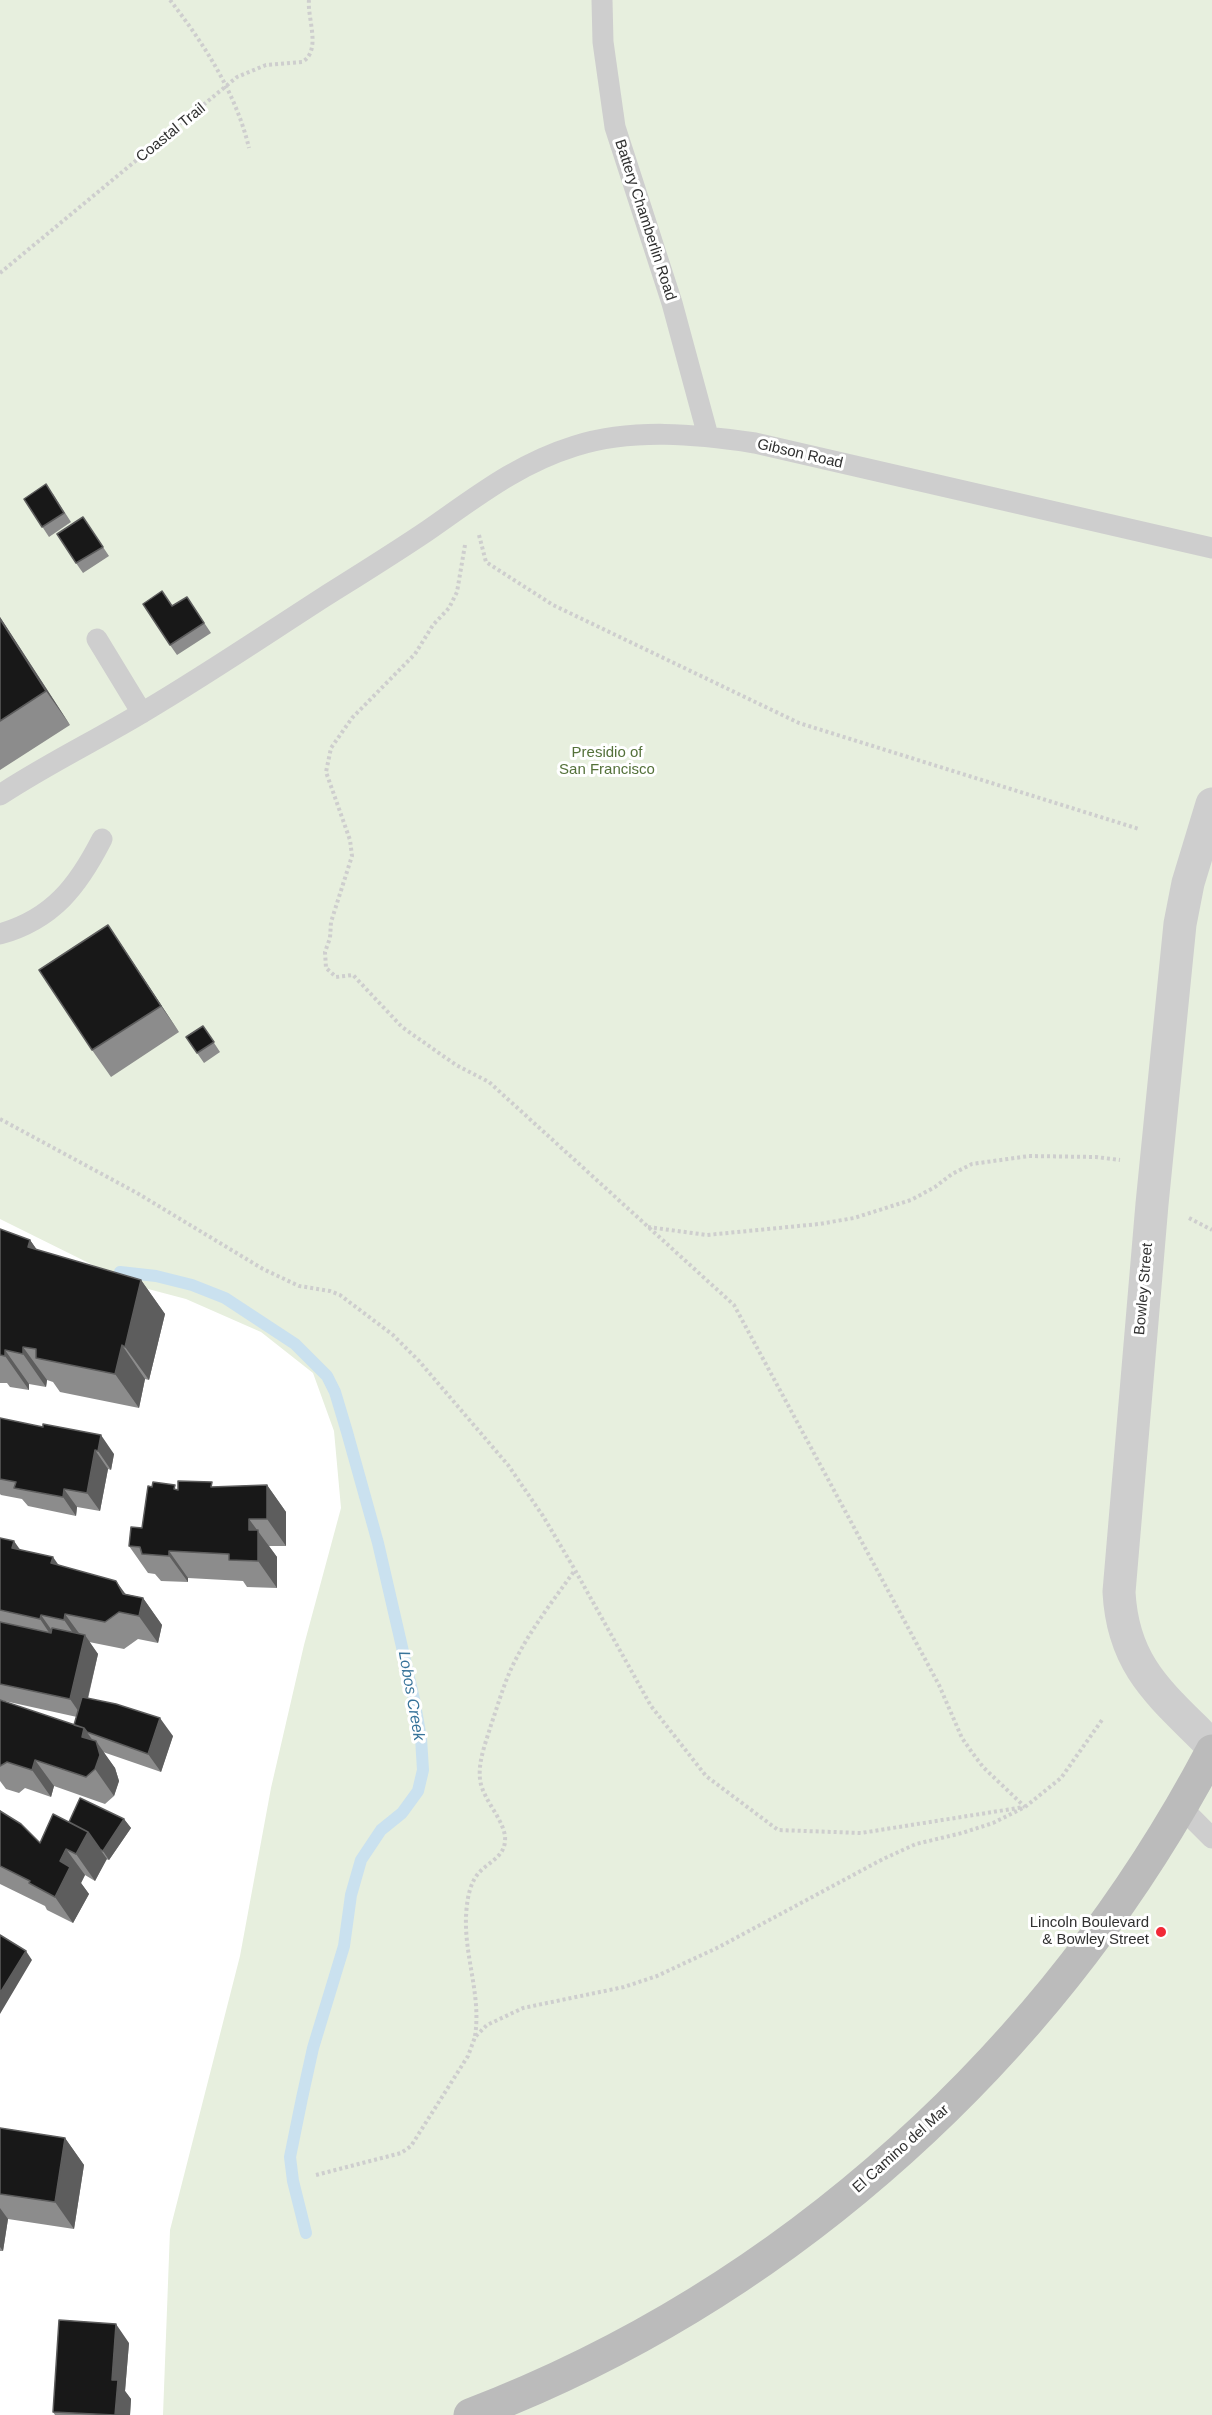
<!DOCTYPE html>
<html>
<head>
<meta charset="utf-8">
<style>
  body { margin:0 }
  canvas { display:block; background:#fff }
</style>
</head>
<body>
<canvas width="1212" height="2415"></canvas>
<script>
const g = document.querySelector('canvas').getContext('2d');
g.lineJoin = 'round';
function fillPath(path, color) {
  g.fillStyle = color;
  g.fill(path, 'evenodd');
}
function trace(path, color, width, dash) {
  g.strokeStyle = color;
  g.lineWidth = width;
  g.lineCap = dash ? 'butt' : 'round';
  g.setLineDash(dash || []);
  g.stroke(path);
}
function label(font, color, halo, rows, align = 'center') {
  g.font = font + ' Arial,sans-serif';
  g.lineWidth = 6;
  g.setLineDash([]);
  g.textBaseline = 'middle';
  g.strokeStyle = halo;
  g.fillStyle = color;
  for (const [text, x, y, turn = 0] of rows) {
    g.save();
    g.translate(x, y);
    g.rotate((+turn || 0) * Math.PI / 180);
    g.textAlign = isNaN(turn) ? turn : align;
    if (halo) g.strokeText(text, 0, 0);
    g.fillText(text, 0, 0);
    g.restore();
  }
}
const green = new Path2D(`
  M0,0H1212V2415H163L170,2230L240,1956L271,1788L304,1645L341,1508L334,1431L313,1373L261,1332L186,1299L133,1285L0,1219Z`);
const stream = new Path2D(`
  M120,1272L156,1276L192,1285L225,1298L295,1344L327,1376L335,1392L347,1432L378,1543L414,1699L421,1738L423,1770L418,1791L402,1813L381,1830L361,1860L351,1895L344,1946L313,2048L302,2098L290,2157L293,2181L306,2233`);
const path = new Path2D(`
  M170,0C204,44 236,93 249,148
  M0,273L237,77L266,65L302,62C322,51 307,18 309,0
  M479,535L486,562L553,605L799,723L1139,829
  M465,545L457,592L449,608L433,625L415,654L352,718L331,748L326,772L350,840L352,856L331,922L330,938L325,952L326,968L336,977L353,975L402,1027L456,1065L489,1082L734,1305L939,1685L962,1738L971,1751L983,1767L1025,1807
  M0,1119L137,1193L263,1269L299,1286L330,1291L340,1295L393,1335L419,1361L508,1465L543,1516L575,1570L651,1706L706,1776L778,1830L861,1833L1024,1807
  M1189,1218L1212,1230
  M648,1227L707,1235L819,1224L854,1218L911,1200L935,1187L952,1174L972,1164L1029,1156L1096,1157L1120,1160
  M475,2036C482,1992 461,1950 467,1905C468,1895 471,1883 477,1875C486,1863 504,1858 505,1841C507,1822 482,1800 480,1779C478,1761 486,1742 491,1725C499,1702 505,1679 517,1657C533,1626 555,1598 575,1570
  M316,2175L401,2153L411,2146L468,2056L475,2037L487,2025L523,2008L624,1987L657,1976L719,1947L883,1859L916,1844L962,1833L993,1823L1025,1807L1061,1778L1102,1720`);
const service = new Path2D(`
  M602,0L603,42L615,127L672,303L708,436
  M97,639L142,713
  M0,795C47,764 97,740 145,711C206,675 265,635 324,597C359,575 393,554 427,531C476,497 517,464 575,446C633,428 696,434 755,443L1212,548
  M0,934C53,919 78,886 102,839
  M1181,1807L1212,1838`);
const minor = new Path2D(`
  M1212,804L1188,883L1180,924L1152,1204L1119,1592C1123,1668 1163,1696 1212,1746`);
const secondary = new Path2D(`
  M470,2415C789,2293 1053,2052 1212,1751`);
const wall = new Path2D(`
  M53,494L71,522L49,537L24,499Z
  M83,517L109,556L83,573L76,563Z
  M187,597L211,633L177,655L170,645L173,606Z
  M0,617L70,725L0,770Z
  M108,925L179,1032L111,1077L92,1050Z
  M203,1026L220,1052L204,1063L186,1037Z
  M0,1229L30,1240L37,1250L141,1280L165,1314L149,1380L145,1379L139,1408L60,1392L53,1382L47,1380L46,1387L29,1384V1390L10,1387L7,1383H0Z
  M0,1418L114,1454L111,1470L108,1469L100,1511L77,1507L76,1516L28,1506L22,1499L1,1495L0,1494Z
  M267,1485L286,1512V1546H269L277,1557V1588L247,1587L243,1581L188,1578V1582L161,1581L155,1574L148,1573L129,1546L142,1528L152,1487L178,1490L215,1487Z
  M0,1538L20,1550L59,1565L126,1594L143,1598L162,1625L158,1643L138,1639L124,1649L89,1642L98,1654L88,1699L173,1736L161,1772L103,1752L115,1768L119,1781L114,1796L105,1804L54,1786L51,1797L25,1788L19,1793L6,1789L0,1781ZM0,1700L77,1717L74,1725Z
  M0,1810L40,1843L69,1822L124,1819L131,1828L109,1860L106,1859L95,1881L85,1875L81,1883L89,1894L73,1923L47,1910L45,1906L0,1884Z
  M0,2128L65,2138L84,2165L74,2229L8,2219L3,2251H0Z
  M129,2343L125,2391L131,2399L130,2415H55L53,2412Z`);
const shadedWall = new Path2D(`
  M0,617L70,725L46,691L0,619Z
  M108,925L126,952L179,1032L161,1006Z
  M30,1240L54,1274L28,1247Z
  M141,1280L165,1314L149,1380L125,1347Z
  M122,1345L145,1379L139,1408L115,1374Z
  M23,1347L47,1380L46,1387L23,1354Z
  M5,1350L29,1384V1390L5,1356Z
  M101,1435L114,1454L111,1470L98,1451Z
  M95,1450L108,1469L100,1511L87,1493Z
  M267,1485L286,1512V1546L267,1519Z
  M64,1489L77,1507L76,1516L63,1497Z
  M249,1519L277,1557V1588L258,1561L249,1530Z
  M14,1541L33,1568L12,1548Z
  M169,1551L188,1578V1582L169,1556Z
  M53,1557L72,1584L51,1563Z
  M116,1581L135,1607L143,1598L162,1625L158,1643L123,1594Z
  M65,1614L84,1640L85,1635L98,1654L83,1718L70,1699L82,1646L64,1620Z
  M41,1615L60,1642L58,1646L40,1619Z
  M160,1718L173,1736L161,1772L148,1754Z
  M84,1728L98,1748L96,1741L115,1768L119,1781L114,1796L95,1769L82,1737Z
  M35,1760L54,1786L51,1797L32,1770Z
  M124,1819L131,1828L109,1860L103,1851Z
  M88,1832L107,1859L95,1881L76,1854Z
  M66,1849L85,1875L81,1883L89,1894L73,1923L55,1897L60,1861Z
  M26,1951L32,1960L0,2014V1993Z
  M65,2138L84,2165L74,2229L55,2202Z
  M0,2208L8,2219L3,2251L0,2247Z
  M116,2324L129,2343L125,2391L131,2399L130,2415H115L112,2380Z`);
const building = new Path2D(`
  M46,484L64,513L42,527L24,499Z
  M83,517L103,547L76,563L57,534Z
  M162,591L172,606L187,597L204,623L170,645L143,604Z
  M0,619L46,691L0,721Z
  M108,925L161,1006L92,1050L39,970Z
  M203,1026L214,1042L197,1053L186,1037Z
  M0,1229L30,1240L28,1247L141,1280L125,1347L122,1345L115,1374L36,1358V1349L23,1347V1354L5,1350V1356L0,1355Z
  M0,1418L43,1427V1424L101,1435L98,1451L95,1450L87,1493L64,1489L63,1497L14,1488L16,1482L0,1479Z
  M178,1481L212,1482L211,1487L267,1485V1519H249V1530H258V1561L229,1560V1554L169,1551V1556L142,1554L140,1547L129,1546L131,1527L142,1528L148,1486L152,1487L153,1482L175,1485L174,1489L178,1490Z
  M0,1538L14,1541L12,1548L53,1557L51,1563L116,1581L123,1594L143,1598L139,1616L119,1612L105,1622L65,1614L64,1620L41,1615L40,1619L0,1610Z
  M0,1622L51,1633L52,1628L85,1635L70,1699L0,1684Z
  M82,1697L116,1704L160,1718L148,1754L87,1732L84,1728L74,1725Z
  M0,1700L84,1728L82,1737L96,1741L100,1755L95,1769L86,1777L35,1760L32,1770L7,1762L0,1766Z
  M80,1798L124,1819L103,1851L100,1849L88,1832L69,1822Z
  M0,1811L21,1824L40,1843L53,1814L88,1832L76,1854L66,1849L60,1861L70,1867L55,1897L29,1883L30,1881L0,1866Z
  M0,1935L26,1951L0,1993Z
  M0,2128L65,2138L55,2202L0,2194Z
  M59,2320L116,2324L112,2380H118L115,2415L53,2412Z`);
const markers = [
  [1161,1932,6,"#f22937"]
];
const streetNames = [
  ["Coastal Trail",171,133,-39],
  ["Battery Chamberlin Road",645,220,72],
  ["Gibson Road",800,454,13],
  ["Bowley Street",1144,1289,-85],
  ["El Camino del Mar",901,2149,-42]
];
const parkNames = [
  ["Presidio of",607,753],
  ["San Francisco",607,770]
];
const poiNames = [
  ["Lincoln Boulevard",1149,1923],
  ["& Bowley Street",1149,1940]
];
const waterNames = [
  ["Lobos Creek",411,1696,80]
];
fillPath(green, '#e7efde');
trace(stream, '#cae1ef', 12);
trace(path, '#cecece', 4, [3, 3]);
trace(service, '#cecece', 21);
trace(minor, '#cecece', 33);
trace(secondary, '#bbb', 33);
fillPath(wall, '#8c8c8c');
fillPath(shadedWall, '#5d5d5d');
fillPath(building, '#181818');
trace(building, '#5d5d5d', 1.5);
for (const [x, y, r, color] of markers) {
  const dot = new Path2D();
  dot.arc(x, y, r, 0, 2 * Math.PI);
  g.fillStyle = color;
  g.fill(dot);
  trace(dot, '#fff', 2);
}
label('15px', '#313131', '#fff', streetNames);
label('15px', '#54713a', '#fff', parkNames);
label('15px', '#313131', '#fff', poiNames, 'right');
label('italic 16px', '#38749a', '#fff', waterNames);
</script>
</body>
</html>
